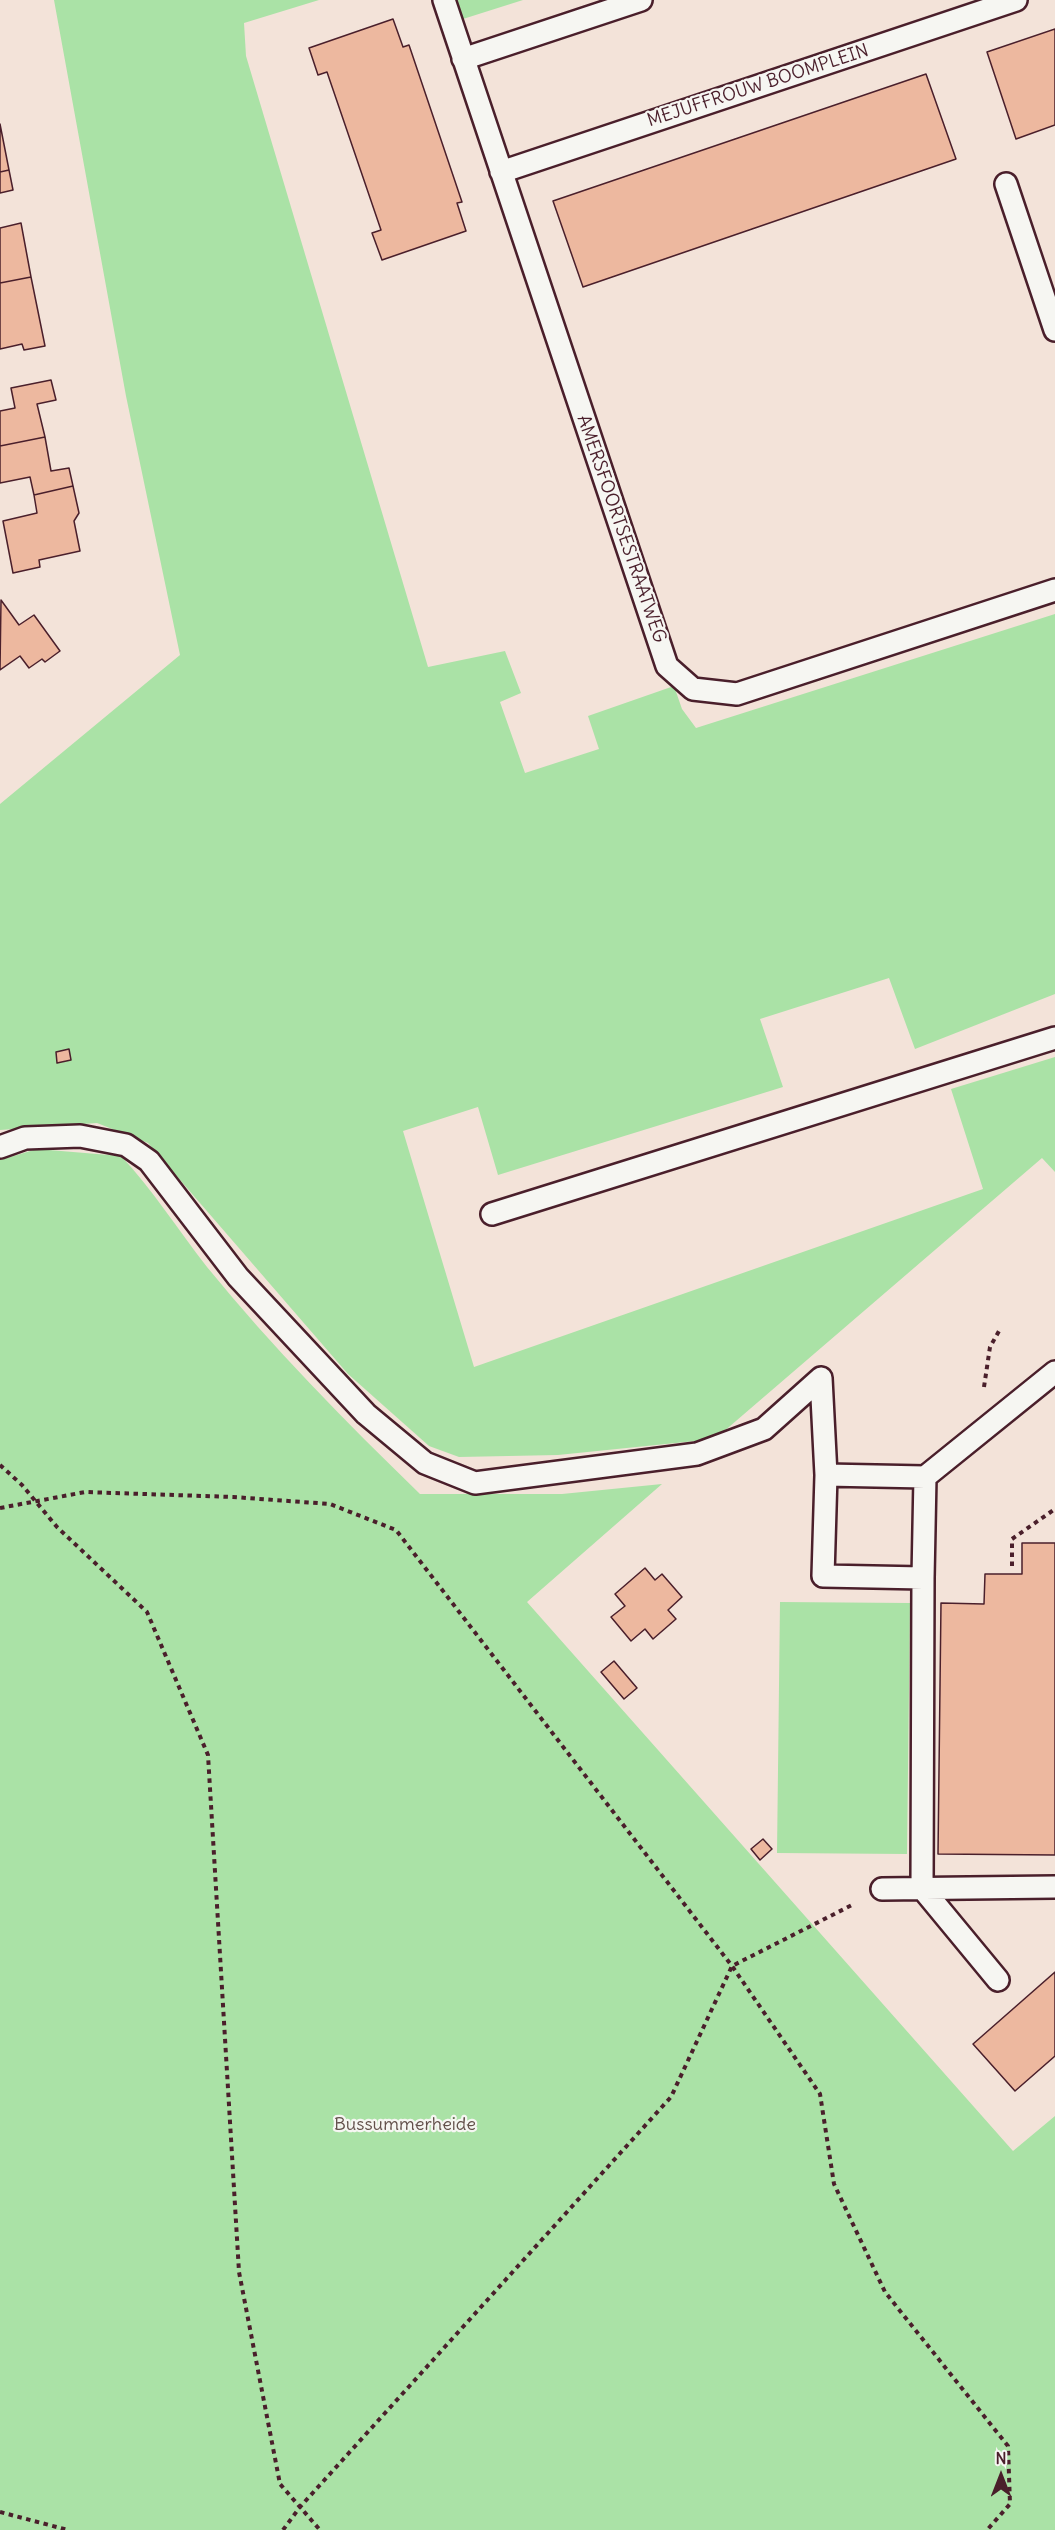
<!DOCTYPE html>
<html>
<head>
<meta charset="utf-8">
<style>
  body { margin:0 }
  #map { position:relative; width:1055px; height:2530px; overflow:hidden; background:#f3e3d9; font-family:Delius,sans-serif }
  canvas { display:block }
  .north { position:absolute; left:971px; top:2446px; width:60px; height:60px; -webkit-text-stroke:4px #f6f6f2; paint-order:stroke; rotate:0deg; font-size:16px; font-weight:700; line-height:24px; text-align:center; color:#4a1f2b }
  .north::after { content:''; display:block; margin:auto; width:21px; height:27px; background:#4a1f2b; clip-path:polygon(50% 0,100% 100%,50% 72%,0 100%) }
</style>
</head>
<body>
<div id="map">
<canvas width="1055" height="2530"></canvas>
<div class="north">N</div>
</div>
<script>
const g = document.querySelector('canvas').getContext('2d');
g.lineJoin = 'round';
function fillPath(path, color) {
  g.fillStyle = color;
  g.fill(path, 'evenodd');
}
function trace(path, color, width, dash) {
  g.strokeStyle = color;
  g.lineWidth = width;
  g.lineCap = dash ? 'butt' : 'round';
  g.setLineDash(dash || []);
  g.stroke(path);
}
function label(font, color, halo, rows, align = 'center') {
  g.font = font + ' Delius,sans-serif';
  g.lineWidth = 4.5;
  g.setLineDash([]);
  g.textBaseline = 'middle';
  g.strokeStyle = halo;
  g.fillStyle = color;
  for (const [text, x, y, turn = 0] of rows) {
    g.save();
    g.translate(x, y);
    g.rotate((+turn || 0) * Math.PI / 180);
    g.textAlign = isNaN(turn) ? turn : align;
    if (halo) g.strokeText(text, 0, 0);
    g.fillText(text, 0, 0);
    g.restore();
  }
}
const green = new Path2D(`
  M54,0H319L244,23L246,56L428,667L505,651L521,693L500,702L525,773L599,749L588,716L674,686L682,709L696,728L1055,614V994L915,1049L889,978L760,1019L783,1087L498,1175L478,1107L403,1131L474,1367L983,1189L951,1089L1055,1057V1172L1042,1158L715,1439L558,1455L459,1457L429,1446L348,1374L148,1143L97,1123L0,1130V804L180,655L126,396Z
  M435,0H523L444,25Z
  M37,1149L121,1156C153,1190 178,1230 207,1267C273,1348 345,1421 420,1494H562L662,1484L527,1602L1013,2151L1055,2116V2530H0V1160Z
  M780,1602L910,1603L907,1854L777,1853Z`);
const building = new Path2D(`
  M393,19L403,47L409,45L462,202L457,203L466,231L382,260L372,233L381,230L327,72L318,75L309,48Z
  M1055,29V125L1016,139L987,52Z
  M926,74L956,159L583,287L553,201Z
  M0,124L9,170L0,172Z
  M9,170L13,190L0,193V172Z
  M21,223L31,277L0,283V228Z
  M31,277L45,346L24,350L22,344L0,349V283Z
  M51,380L56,400L37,404L45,437L0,446V411L15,408L11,388Z
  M45,437L51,471L69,468L73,486L34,495L30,477L0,483V446Z
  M73,486L79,513L74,521L80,551L39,560L40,567L13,573L3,521L37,513L34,495Z
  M1,600L19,625L34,615L60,651L45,662L42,659L29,668L20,656L0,670Z
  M69,1049L71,1060L57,1063L56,1052Z
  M1022,1543H1055V1855L938,1854L941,1603L984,1604L985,1574H1022Z
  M645,1568L655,1580L662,1574L682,1597L668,1610L676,1619L653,1639L645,1629L631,1641L611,1617L625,1606L615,1594Z
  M614,1661L637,1688L624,1699L601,1672Z
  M763,1839L772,1849L760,1860L751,1849Z
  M1055,1972V2056L1015,2091L973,2044Z`);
const path = new Path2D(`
  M984,1387L990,1347L999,1331
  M0,1465L22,1485L57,1527L147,1612L208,1755L239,2272L280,2484L320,2530
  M0,1508L85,1492L233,1497L330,1504L396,1530L732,1966L820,2094L834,2184L885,2292L1008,2446L1010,2504L987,2530
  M1012,1566V1539L1055,1509
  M0,2512L68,2530
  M283,2530L300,2507L671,2097L732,1966L854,1904`);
const lane = new Path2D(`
  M444,0L667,666L693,689L737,694L1055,590
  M463,59L641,0
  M501,172L1016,0
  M1006,184L1055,330
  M0,1147L25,1138L80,1136L126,1145L149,1161L238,1277L366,1414L425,1463L475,1483L697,1454L764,1429L821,1378L826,1475
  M492,1214L1055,1038
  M826,1475L925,1477L923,1578L823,1576Z
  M925,1477L1055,1372
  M923,1578L922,1888L998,1980
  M882,1889L1055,1887`);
const streetNames = [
  ["MEJUFFROUW BOOMPLEIN",758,86,-18],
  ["AMERSFOORTSESTRAATWEG",621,529,71]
];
const parkNames = [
  ["Bussummerheide",405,2125]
];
fillPath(green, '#aae2a6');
fillPath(building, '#edb89f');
trace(building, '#4a1f2b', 1.5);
trace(lane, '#4a1f2b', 26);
trace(path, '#4a1f2b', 4, [4.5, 4.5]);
trace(lane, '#f6f6f2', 21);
label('18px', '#4a1f2b', '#f6f6f2', streetNames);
label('18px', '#62504a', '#f6f6f2', parkNames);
</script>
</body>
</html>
